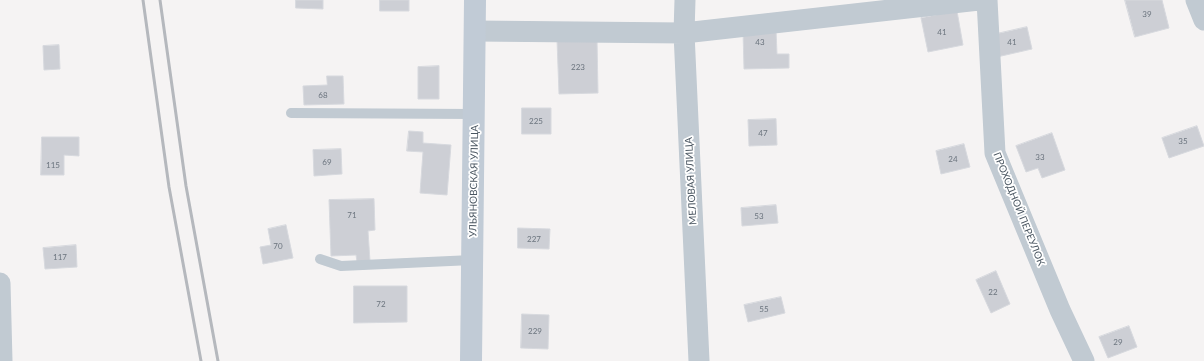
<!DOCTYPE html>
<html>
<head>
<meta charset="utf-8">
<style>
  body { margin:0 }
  canvas { display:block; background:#f5f3f3 }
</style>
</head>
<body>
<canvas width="1204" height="361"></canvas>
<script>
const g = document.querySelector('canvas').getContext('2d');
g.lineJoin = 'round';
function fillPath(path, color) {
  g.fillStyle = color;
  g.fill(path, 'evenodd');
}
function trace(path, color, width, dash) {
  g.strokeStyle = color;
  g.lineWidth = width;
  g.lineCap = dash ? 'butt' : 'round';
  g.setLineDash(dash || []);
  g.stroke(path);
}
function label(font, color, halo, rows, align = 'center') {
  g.font = font + ' Lato,sans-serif';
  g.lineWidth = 3.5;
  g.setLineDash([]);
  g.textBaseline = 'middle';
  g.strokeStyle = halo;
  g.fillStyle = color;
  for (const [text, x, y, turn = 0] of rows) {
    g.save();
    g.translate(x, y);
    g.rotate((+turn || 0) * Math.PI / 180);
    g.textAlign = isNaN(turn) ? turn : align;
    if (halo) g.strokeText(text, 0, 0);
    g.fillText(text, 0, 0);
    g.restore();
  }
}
const building = new Path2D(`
  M296,0H323V9L296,8Z
  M380,0H409V11H380Z
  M1125,0H1162L1169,28L1135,37Z
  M957,11L963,45L928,52L921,18Z
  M1027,27L1032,49L997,57L992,35Z
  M776,29L777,54H789V68L744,69L743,31Z
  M597,39L598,93L559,94L557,40Z
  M59,45L60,69L44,70L43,46Z
  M439,66V99H418V67Z
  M327,76H343L344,104L304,105L303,86L327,85Z
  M522,108H551V134H522Z
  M776,119L777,145L749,146L748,120Z
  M1197,126L1204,146L1169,158L1162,138Z
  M409,131L423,132V143L451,145L447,195L420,193L423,152L407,151Z
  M1052,133L1065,170L1042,178L1038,168L1026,172L1016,146Z
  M42,137H79V156L64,155V175H41Z
  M964,144L970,167L941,174L936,151Z
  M341,149L342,174L314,176L313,150Z
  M374,199L375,230L368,231L370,261L357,262L356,255L331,256L329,200Z
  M776,205L778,223L742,226L741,208Z
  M286,225L293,258L263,264L260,247L271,245L268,229Z
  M518,228L550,229L549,249L518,248Z
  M76,245L77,267L45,269L43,248Z
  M996,271L1010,304L991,313L976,280Z
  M354,286H407V322L354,323Z
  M781,297L785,313L748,322L744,305Z
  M522,314L549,315L548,349L521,348Z
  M1129,326L1137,347L1108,358L1099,337Z`);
const service = new Path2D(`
  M291,113L475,114
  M320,259L341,266L472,260`);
const minor = new Path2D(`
  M685,0L684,33L699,361
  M987,0L995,153L1060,310L1084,361
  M1196,0L1204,20
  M475,31L684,33L979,0
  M0,283L2,361`);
const secondary = new Path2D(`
  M471,361L475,0`);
const rail = new Path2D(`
  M143,0L169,187L201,361
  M160,0L186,186L218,361`);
const numberNames = [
  ["39",1147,14],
  ["41",942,32],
  ["43",760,42],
  ["41",1012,42],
  ["223",578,67],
  ["68",323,95],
  ["225",536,121],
  ["47",763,133],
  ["35",1183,141],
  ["33",1040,157],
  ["24",953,159],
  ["69",327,162],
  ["115",53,165],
  ["71",352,215],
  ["53",759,216],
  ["227",534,239],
  ["70",278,246],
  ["117",60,257],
  ["22",993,292],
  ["72",381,304],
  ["55",764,309],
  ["229",535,331],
  ["29",1118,342]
];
const streetNames = [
  ["УЛЬЯНОВСКАЯ УЛИЦА",474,181,-89],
  ["МЕЛОВАЯ УЛИЦА",691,181,-93],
  ["ПРОХОДНОЙ ПЕРЕУЛОК",1019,209,68]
];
fillPath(building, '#cdcfd5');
trace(building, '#d7d9de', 1);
trace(service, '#c1cad2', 10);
trace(minor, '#c1cad2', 21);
trace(secondary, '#c1cbd6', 22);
trace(rail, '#b5b8bd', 3);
label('8px', '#6b747e', null, numberNames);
label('10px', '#4a5661', '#fff', streetNames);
</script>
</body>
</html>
